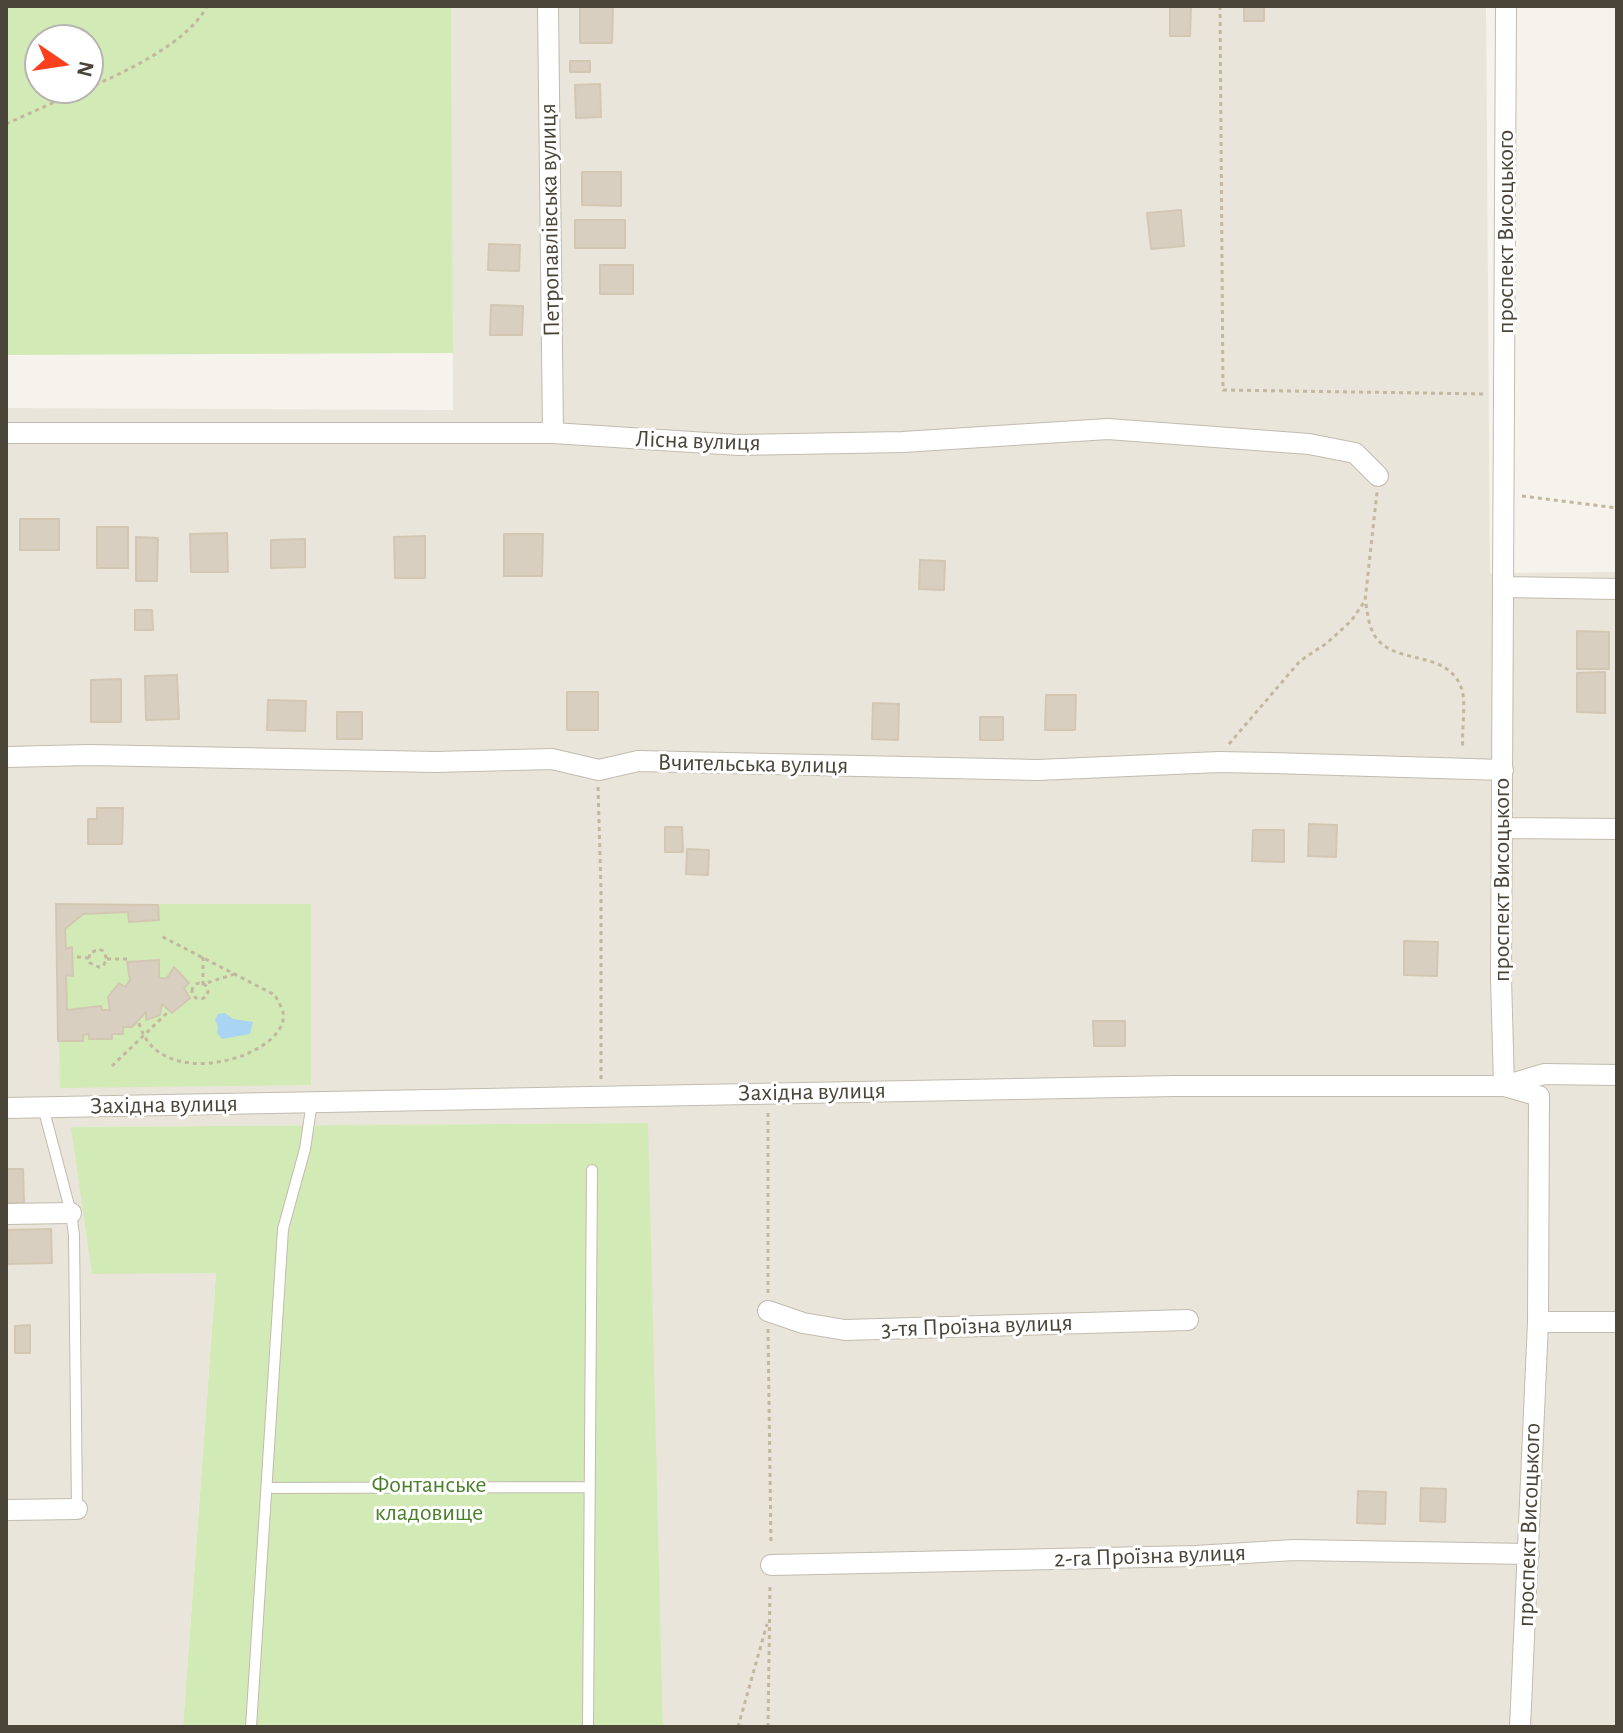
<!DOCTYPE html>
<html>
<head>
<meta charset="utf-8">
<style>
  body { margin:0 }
  #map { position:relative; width:1623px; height:1733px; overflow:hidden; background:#f6f3ec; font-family:"Alegreya Sans",sans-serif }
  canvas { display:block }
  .frame { position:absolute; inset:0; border:8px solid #4b4439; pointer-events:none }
  .north { position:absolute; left:24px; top:24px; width:80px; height:80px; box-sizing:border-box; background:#fff; border:2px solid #b7b4b0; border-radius:50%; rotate:103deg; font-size:22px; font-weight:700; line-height:32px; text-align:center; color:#4b4439 }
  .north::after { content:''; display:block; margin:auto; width:28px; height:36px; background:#fc3f1d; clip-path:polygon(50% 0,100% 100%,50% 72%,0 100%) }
</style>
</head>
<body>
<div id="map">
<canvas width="1623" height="1733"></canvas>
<div class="frame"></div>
<div class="north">N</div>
</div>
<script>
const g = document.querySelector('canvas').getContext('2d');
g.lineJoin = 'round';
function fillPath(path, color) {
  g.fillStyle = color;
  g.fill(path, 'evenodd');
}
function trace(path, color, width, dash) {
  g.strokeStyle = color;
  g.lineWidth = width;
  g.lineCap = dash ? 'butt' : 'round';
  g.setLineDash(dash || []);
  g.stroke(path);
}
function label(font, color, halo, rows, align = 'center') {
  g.font = font + ' "Alegreya Sans",sans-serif';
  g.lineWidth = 6;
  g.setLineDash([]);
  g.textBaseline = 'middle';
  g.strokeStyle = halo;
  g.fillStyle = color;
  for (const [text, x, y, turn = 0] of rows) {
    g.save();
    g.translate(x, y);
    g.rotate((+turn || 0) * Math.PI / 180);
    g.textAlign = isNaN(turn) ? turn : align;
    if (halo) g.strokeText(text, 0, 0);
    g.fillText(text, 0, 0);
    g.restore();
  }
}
const residential = new Path2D(`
  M451,6H1486L1490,573L1617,572V1727H663L647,1123L71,1127L216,1272L183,1727H6V408L453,410Z`);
const green = new Path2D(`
  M6,6H451L453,353L6,355ZM40,40H88V88H40Z
  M56,904H311V1085L60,1088Z
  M648,1123L663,1727H183L216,1273L92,1274L71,1127Z`);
const water = new Path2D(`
  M225,1013L233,1019L253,1022L250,1034L222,1039L217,1033L218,1026L215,1020L218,1014Z`);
const building = new Path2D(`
  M580,6H613L612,43H580Z
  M1170,6H1191L1190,36H1170Z
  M1244,6H1264V21H1244Z
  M570,61H590V72H570Z
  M600,84L601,117L576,118L575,85Z
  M582,172H621V206L582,205Z
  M1181,210L1184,246L1151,249L1147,213Z
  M575,220H625V248H575Z
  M489,244L520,245L519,271L488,270Z
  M600,265H633V294H600Z
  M491,305L523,306L522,335H490Z
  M20,519H59V550H20Z
  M97,527H128V568H97Z
  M227,533L228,572H191L190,534Z
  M504,534H543L542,576H504Z
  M425,536V578H395L394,537Z
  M136,537L158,538L157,581H136Z
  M305,539V567L271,568V540Z
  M920,560L945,561L944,590L919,589Z
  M135,610H152L153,630H135Z
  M1577,631L1609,632V669H1577Z
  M1605,672V713L1577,712V673Z
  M177,675L179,719L146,720L145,676Z
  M121,679V722H91V680Z
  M567,692H598V730H567Z
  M1046,695H1076L1075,730H1045Z
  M268,700L306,701L305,731L267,730Z
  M873,703L899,704L898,740L872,739Z
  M337,712H362V739H337Z
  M980,717H1003V740H980Z
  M97,808H123L122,844H88V819H97Z
  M1309,824L1337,825L1336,857L1308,856Z
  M665,827H682L683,852H665Z
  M1253,830H1284V862L1252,861Z
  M687,849L709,850L708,875L686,874Z
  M56,904L158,905L159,920L129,922L128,912L83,914L65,929L66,949L72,947L73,976L66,975L67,1010L101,1006L102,1010H110L108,997L119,983L125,987L130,980L127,962L159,960V978H167L174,967L189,983L184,988L190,998L172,1013L162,1004L160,1015L146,1020V1012L132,1027H123V1034H112V1039H89V1034L83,1035V1041H58Z
  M1404,941L1438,942L1437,976L1404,975Z
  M1093,1021H1125V1046H1094Z
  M6,1169H23L24,1203H6Z
  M51,1229L52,1263L8,1264L7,1230Z
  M30,1325V1353H15V1326Z
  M1421,1488L1446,1489L1445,1522L1420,1521Z
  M1358,1491L1386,1492L1385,1524L1357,1523Z`);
const path = new Path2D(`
  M1220,6L1223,390L1486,394
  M88,88C125,72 188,43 207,6
  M6,124L86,88
  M1522,496L1617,508
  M1366,604C1368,616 1369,629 1377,639C1398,665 1446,650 1461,687C1467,701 1461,732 1463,749
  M1229,744L1300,661L1327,643L1351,621L1365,601L1377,492
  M598,787L601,889V1080
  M77,957L89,958L90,963L99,967L103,966L107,959L103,951L99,949L90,953L89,958
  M203,957V984L235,974
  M107,959H130
  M192 991a8 8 0 1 1 16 0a8 8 0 1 1-16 0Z
  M139,1023C159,1097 292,1055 283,1012C282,1007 277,1000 275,995L159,935
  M112,1066L167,1013
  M768,1293V1113
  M768,1329L771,1545
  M738,1727L767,1624
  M768,1727L770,1585`);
const lane = new Path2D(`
  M43,1107L71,1213L74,1235L77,1509
  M267,1488L590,1487
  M251,1727L283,1229L305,1149L312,1102
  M588,1727L592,1170`);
const street = new Path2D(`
  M548,6L553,433
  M1506,6L1501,978L1504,1086L1539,1096L1538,1322L1520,1727
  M6,433H553L738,445L903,442L1108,429L1309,444L1355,453L1378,476
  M1505,587L1617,589
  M6,757L90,755L435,762L552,759L599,770L638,761L1038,770L1219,762L1272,763L1503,770
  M1504,828L1617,829
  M6,1108L1175,1086H1504L1544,1074L1617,1075
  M6,1214L71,1213
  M768,1311L803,1323L845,1330L1188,1320
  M1538,1322H1617
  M6,1510L77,1509
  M771,1565L1196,1556L1294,1550L1529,1554`);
const streetNames = [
  ["Петропавлівська вулиця",550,220,-91],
  ["проспект Висоцького",1506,232,-90],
  ["Лісна вулиця",698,441,2],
  ["Вчительська вулиця",753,764,1],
  ["проспект Висоцького",1502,880,-90],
  ["Західна вулиця",812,1092,-1],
  ["Західна вулиця",164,1105,-1],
  ["3-тя Проїзна вулиця",977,1326,-2],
  ["проспект Висоцького",1529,1525,-88],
  ["2-га Проїзна вулиця",1150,1556,-2]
];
const parkNames = [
  ["Фонтанське",429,1485],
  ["кладовище",429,1513]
];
fillPath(residential, '#eae5da');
fillPath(green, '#d2eab5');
fillPath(water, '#a9d4f2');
fillPath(building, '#d8cfc1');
trace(building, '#d3c7b4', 2);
trace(lane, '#c2bbae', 12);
trace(street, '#c2bbae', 22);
trace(path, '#c4b79f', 3, [4, 4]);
trace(lane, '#fff', 10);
trace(street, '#fff', 20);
label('24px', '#4b4439', '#fff', streetNames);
label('24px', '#4a7f2a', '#fff', parkNames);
</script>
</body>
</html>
